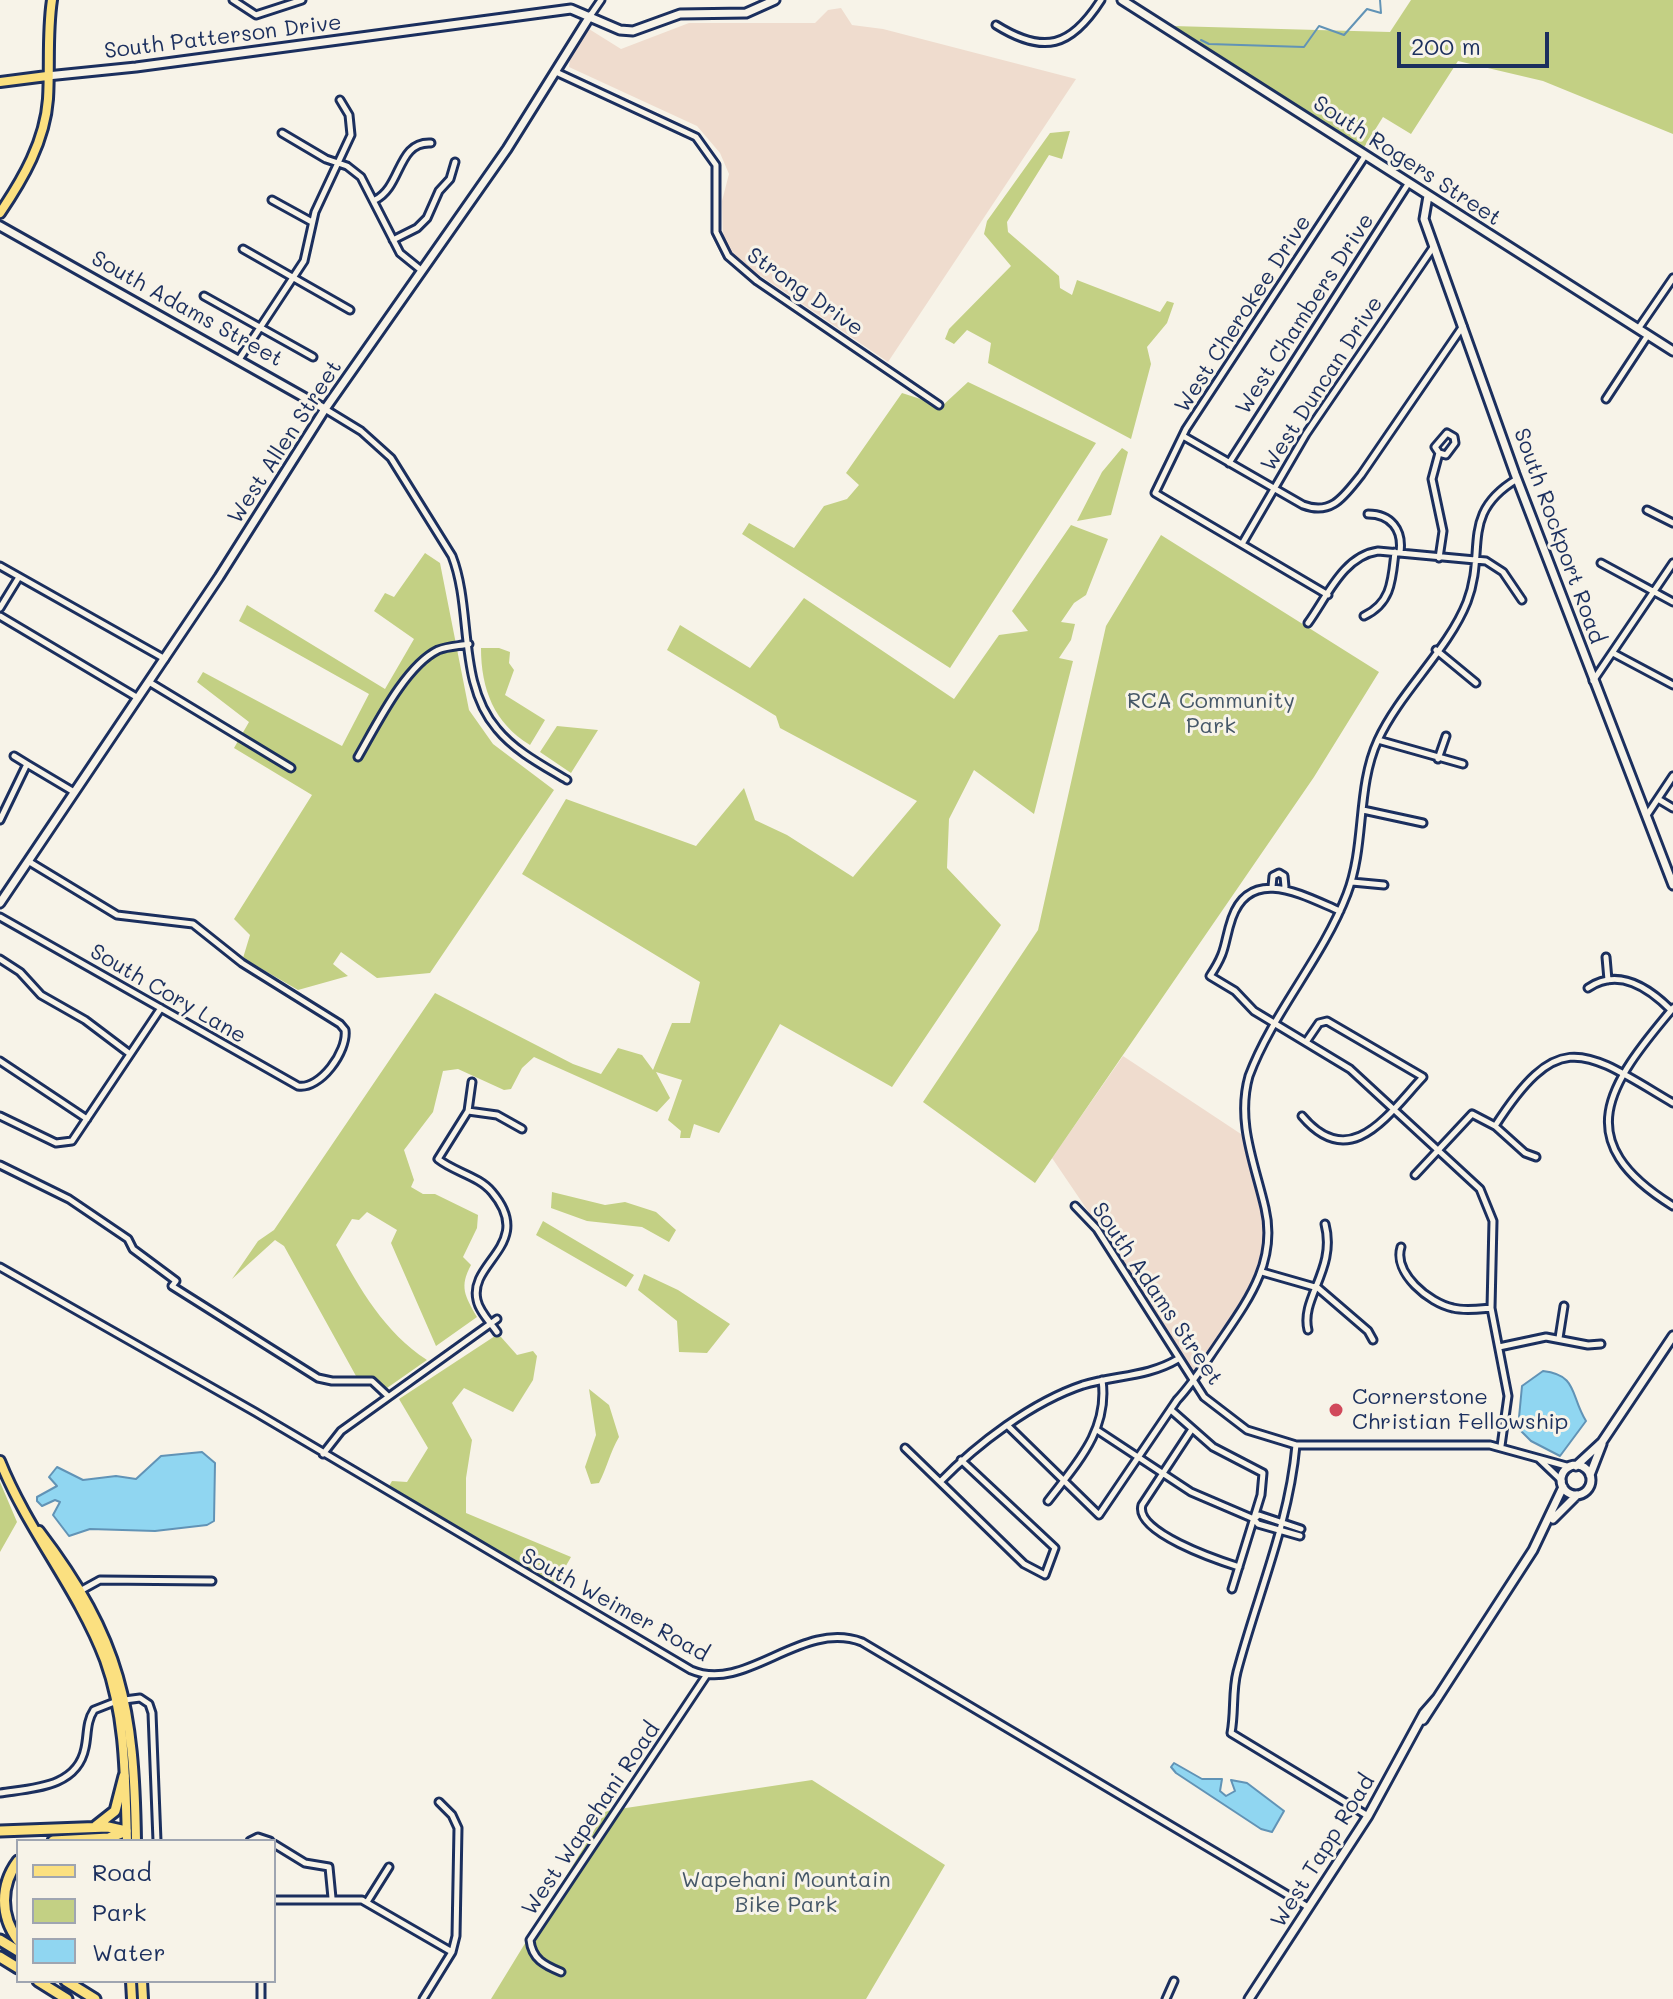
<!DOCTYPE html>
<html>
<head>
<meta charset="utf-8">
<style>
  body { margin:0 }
  #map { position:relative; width:1673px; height:1999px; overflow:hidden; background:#f7f3e8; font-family:Mali,sans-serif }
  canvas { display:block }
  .legend { position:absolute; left:16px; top:1839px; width:260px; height:144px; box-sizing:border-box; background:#f7f3e8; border:2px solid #9fa5b1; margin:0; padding:10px 14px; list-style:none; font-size:24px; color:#1b2f5e }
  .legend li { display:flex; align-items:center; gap:16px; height:40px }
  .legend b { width:40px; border:2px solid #9fa5b1 }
  .scale { position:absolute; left:1397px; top:32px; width:152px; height:36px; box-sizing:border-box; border:4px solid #1b2f5e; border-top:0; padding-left:10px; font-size:24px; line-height:28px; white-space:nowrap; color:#1b2f5e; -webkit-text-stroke:6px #f7f3e8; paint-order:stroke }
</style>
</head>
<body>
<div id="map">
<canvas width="1673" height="1999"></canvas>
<ul class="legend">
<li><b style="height:10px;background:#fbe080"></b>Road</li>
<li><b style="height:22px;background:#c3d084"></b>Park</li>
<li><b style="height:22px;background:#90d6f1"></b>Water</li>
</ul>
<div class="scale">200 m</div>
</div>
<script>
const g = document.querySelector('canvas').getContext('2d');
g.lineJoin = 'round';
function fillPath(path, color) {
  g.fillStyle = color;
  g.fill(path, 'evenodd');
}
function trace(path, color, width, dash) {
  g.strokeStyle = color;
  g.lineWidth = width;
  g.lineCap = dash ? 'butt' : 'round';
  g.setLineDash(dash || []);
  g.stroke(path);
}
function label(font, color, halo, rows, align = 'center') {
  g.font = font + ' Mali,sans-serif';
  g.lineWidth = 6;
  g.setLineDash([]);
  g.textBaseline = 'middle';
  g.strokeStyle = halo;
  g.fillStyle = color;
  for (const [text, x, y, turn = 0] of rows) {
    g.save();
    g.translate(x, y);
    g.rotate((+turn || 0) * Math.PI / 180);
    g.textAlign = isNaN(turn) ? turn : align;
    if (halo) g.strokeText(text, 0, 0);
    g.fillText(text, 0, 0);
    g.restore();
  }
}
const built = new Path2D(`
  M841,8L852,25L883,29L1076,79L888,362L740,262L723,242L722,201L729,174L720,153L697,126L569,67L570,58L589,29L621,49L689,23H815L828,10Z
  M1123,1056L1247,1138L1270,1228L1261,1272L1192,1384L1141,1289L1052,1158Z`);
const green = new Path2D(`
  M1411,0H1673V134L1543,81L1458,61L1411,134L1383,117L1363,149L1172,26L1390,32Z
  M1070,131L1062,159L1049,155L1007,222L1008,232L1059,276L1060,288L1072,295L1077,280L1160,312L1167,301L1174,303L1167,323L1147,347L1151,364L1131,439L988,363L991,343L967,330L954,344L945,339L949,329L1011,266L984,234L987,221L1050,133Z
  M968,382L1096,443L950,668L742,534L749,523L794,548L824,506L847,499L859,485L846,473L902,393L942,406Z
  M1122,448L1128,452L1111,515L1077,521L1102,472Z
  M1071,525L1108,539L1086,595L1074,603L1061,622L1075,624L1071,640L1059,658L1073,661L1034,814L974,770L949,819L947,868L1001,925L892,1087L780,1024L719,1133L694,1124L690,1138H680L681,1131L668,1120L682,1080L656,1072L670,1098L657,1112L534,1057L522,1068L511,1089L504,1090L458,1069L443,1071L433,1112L404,1150L414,1180L411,1187L423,1194H435L478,1215L477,1228L463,1257L471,1265C459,1287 465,1296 477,1317L436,1346L391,1243L397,1230L367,1212L359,1220L352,1219L336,1245C359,1288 385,1333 427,1360L387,1388L372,1377L356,1376L284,1246L275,1240L232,1279L258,1241L274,1230L435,993L573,1064L601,1074L618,1048L642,1055L653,1070L672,1023H690L700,982L522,874L566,799L696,846L744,788L755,820L787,835L853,877L917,801L780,728L776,716L667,650L680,625L750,668L804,598L954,699L999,635L1028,631L1012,611Z
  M1161,535L1379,672L1314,777L1035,1183L923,1102L1038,930L1106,626Z
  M425,553L440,563L469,710L493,744L554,790L430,973L377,978L341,952L333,964L348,976L298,990L243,958L250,935L234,919L312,795L234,748L249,722L197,682L203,672L342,746L369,694L239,621L247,605L385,689L414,639L374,611L385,593L394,597Z
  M481,648H499L510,652L509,663L514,670L505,695L545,720L530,745C494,723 481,689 481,648Z
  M557,726L598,730L571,773L540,752Z
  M552,1192L605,1205L625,1202L656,1212L676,1230L669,1242L642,1227L587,1221L551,1208Z
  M543,1221L634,1275L626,1287L536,1235Z
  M644,1274L678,1290L730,1324L707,1353L679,1352L677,1321L638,1290Z
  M495,1336L501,1337L517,1355L533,1351L537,1356L533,1380L513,1412L464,1388L452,1403L472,1440L466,1478V1513L571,1557L555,1585L388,1488L392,1481L407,1482L428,1448L399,1399Z
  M589,1389L609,1405L619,1437C610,1452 607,1468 599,1483L591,1484L585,1467L596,1435Z
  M0,1482L17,1522L0,1552Z
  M812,1780L945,1865L866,1999H491L606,1811Z`);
const water = new Path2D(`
  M1543,1371C1578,1375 1570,1395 1586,1421L1560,1456L1531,1441L1518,1428L1522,1386Z
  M202,1452L215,1463L214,1521L207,1525L155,1531L90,1529L69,1536L53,1515L60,1502L55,1500L42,1506L37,1501V1497L57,1486L49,1477L57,1467L83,1480L116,1476L136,1479L161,1456Z
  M1174,1763L1202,1779H1222L1220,1791L1226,1796L1235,1791L1231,1780L1247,1783L1284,1811L1272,1832L1261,1829L1176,1773L1171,1767Z`);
const stream = new Path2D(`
  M1201,40L1209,44L1304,47L1319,26L1344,35L1367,9L1381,13L1380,0`);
const street = new Path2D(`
  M233,0L256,15L302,0
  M590,16L601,0
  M996,25C1044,55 1071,47 1101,0
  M556,72L696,137L716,165V232L728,256L757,281L939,405
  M282,133L326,159L347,166L361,177L400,253L421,270
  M272,200L312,222
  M375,200C402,187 397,141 431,143
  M393,240L417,228L427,218L439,191L450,179L455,162
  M243,249L350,310
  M204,296L313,357
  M1638,329L1673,278
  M240,358L304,261L315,212L351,135L349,115L340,100
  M1606,399L1648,335
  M325,409L361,431L391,458L452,556C473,610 457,683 497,729C515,751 542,765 567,780
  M1183,436L1303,505C1332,516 1344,496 1361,475L1463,326
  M1439,453L1435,447L1447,433L1454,437L1455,443L1446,455L1439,453L1432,479L1443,531L1439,558
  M1229,463L1408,184
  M1647,510L1673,523
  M1368,514C1391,514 1403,530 1400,552
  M1242,544L1306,434L1434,246
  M1601,563L1673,602
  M0,566L165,659
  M1328,595L1155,493L1186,429L1365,156
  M0,608L19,577
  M0,616L138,698
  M1364,616C1392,603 1392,579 1395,552
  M1308,623C1327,597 1343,556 1378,551L1486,561L1503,572L1522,600
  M1436,650L1476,683
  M1613,653L1673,685
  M1593,681L1673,563
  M149,682L291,768
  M1378,740L1463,764
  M358,757C376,726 405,666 438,650C448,646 459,646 469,644
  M1438,759L1446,736
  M27,764L74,792
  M1658,799L1673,808
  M1363,810L1423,823
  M1647,815L1673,776
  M0,820L27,764L14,756
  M1352,882L1384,885
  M1272,887L1273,876L1279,873L1284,876L1285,887
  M1340,911C1306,897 1251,864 1232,918C1223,944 1228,949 1210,976L1235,991L1254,1011L1350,1069L1480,1189L1493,1221L1491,1308L1508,1396L1501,1446
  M0,917L298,1086C320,1090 348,1051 345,1030L340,1024L242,963L193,924L117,915L28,861
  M1606,957L1608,980
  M0,959L20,972L41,995L85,1020L130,1054
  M1588,988C1619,967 1649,988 1671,1010
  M1673,1008C1608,1085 1568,1141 1673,1206
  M0,1061L87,1119
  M472,1082L468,1111L438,1159C454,1172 479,1176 492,1192C536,1244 468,1262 477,1300C479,1311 490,1322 497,1332
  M468,1111L497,1115L522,1129
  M0,1116L56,1143L72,1141L161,1008
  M1302,1116C1351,1174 1389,1113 1423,1077L1327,1021L1319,1023L1306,1042
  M1495,1126C1560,1025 1585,1051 1673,1103
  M0,1165L69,1199L128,1239L133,1249L176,1281L172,1286L318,1378L332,1381H372L388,1396
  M1415,1175L1472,1114L1495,1126L1525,1153L1536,1157
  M1075,1206L1097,1229L1204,1397L1247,1430L1296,1445H1490L1570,1467
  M1401,1247C1393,1273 1429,1303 1453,1308C1465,1311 1479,1309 1491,1308
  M0,1267L255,1412L691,1670C746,1694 801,1619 862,1642L1308,1907
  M1262,1272L1318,1288L1368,1331L1373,1340
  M1308,1330C1300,1298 1337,1269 1325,1224
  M1559,1338L1564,1306
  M1499,1347L1546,1337L1588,1345L1601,1344
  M1171,1410L1213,1447L1263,1473L1261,1495L1232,1589
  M1008,1426L1099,1515L1177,1400C1193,1383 1204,1365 1217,1346C1246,1303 1278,1263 1265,1208C1255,1164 1236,1122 1249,1076C1273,1012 1322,959 1347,894C1366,845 1356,788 1378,740C1400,692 1448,650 1467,602C1487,550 1459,514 1517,479
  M1192,1429L1142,1505C1134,1532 1217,1560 1239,1567
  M1097,1430L1191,1492L1254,1519L1258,1524L1300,1536
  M1296,1445C1289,1524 1257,1596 1237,1672C1232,1691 1235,1713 1231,1733L1368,1816
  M905,1448L940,1482
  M323,1454L341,1431L497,1319
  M1539,1459L1562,1481
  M961,1460L1055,1548L1045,1575L1024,1564L940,1482C977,1444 1032,1402 1083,1385C1116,1375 1148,1377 1178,1359
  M1048,1501C1077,1463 1109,1430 1102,1380
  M1255,1518L1259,1515L1301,1529
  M80,1591L100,1580L212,1581
  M0,1793C32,1788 77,1788 85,1748C88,1735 86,1722 94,1710L117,1701L140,1698L149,1704L152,1713L157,1841
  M250,1841L258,1837L270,1841
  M274,1844L305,1863L329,1867L332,1898
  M274,1900H362L452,1952
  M367,1902L389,1867
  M561,1972C544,1965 532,1959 530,1940L706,1676
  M261,1981V1999
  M423,1999L452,1952L456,1936L458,1828L452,1815L439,1802
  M1166,1999L1174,1981`);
const secondary = new Path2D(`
  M1122,0L1673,351
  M47,76L136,67L571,9L620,30L633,31L680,14L746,13L775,0
  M1428,196L1424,219L1515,474L1673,885
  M0,226L325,409
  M0,903L219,577L325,409L507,149L590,16
  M1561 1480a15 15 0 1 1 30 0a15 15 0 1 1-30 0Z
  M1576,1466L1602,1442L1673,1336
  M1590,1475L1602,1444
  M1553,1519L1577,1495
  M1423,1720L1533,1550L1563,1487
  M1249,1999L1368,1816L1424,1713L1438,1697`);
const primary = new Path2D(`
  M0,82L47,76
  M0,213C23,179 45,141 48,99C50,66 47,33 52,0
  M0,1461C28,1531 78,1589 105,1660C126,1718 125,1780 127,1841
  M39,1531C122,1640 134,1707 136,1841
  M131,1981L132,1999
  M142,1981L143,1999`);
const highway = new Path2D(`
  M96,1826L115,1811L124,1776
  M0,1831L108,1827L126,1831
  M53,1841L109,1838L126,1831
  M18,1861C0,1885 0,1916 18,1940
  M0,1940L18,1951
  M0,1957L18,1968
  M38,1981L67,1999
  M66,1981L95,1999`);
const markers = [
  [1336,1410,8,"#d1495b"]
];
const streetNames = [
  ["South Patterson Drive",223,37,-7],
  ["South Rogers Street",1407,161,33],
  ["Strong Drive",805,292,35],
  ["South Adams Street",187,309,29],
  ["West Cherokee Drive",1243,314,-57],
  ["West Chambers Drive",1305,314,-57],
  ["West Duncan Drive",1322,384,-57],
  ["West Allen Street",285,442,-57],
  ["South Rockport Road",1559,536,70],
  ["South Cory Lane",168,994,30],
  ["South Adams Street",1157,1294,56],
  ["South Weimer Road",615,1605,29],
  ["West Wapehani Road",591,1819,-56],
  ["West Tapp Road",1323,1851,-58]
];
const parkNames = [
  ["RCA Community",1211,701],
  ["Park",1211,726],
  ["Wapehani Mountain",786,1880],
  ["Bike Park",786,1905]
];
const poiNames = [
  ["Cornerstone",1352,1397],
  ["Christian Fellowship",1352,1422]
];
fillPath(built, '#efdcce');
fillPath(green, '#c3d084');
fillPath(water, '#90d6f1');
trace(water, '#6193b6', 2);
trace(stream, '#6193b6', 2);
trace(street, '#1b2f5e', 11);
trace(secondary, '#1b2f5e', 13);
trace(primary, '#1b2f5e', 14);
trace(highway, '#1b2f5e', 15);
trace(street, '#f7f3e8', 5);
trace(secondary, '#f7f3e8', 7);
trace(primary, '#fbe080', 8);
trace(highway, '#fbe080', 9);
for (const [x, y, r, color] of markers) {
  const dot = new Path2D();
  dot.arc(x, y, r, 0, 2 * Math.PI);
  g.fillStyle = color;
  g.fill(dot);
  trace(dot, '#f7f3e8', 3);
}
label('22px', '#1b2f5e', '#f7f3e8', streetNames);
label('22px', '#455768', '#f7f3e8', parkNames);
label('22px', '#1b2f5e', '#f7f3e8', poiNames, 'left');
</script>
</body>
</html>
